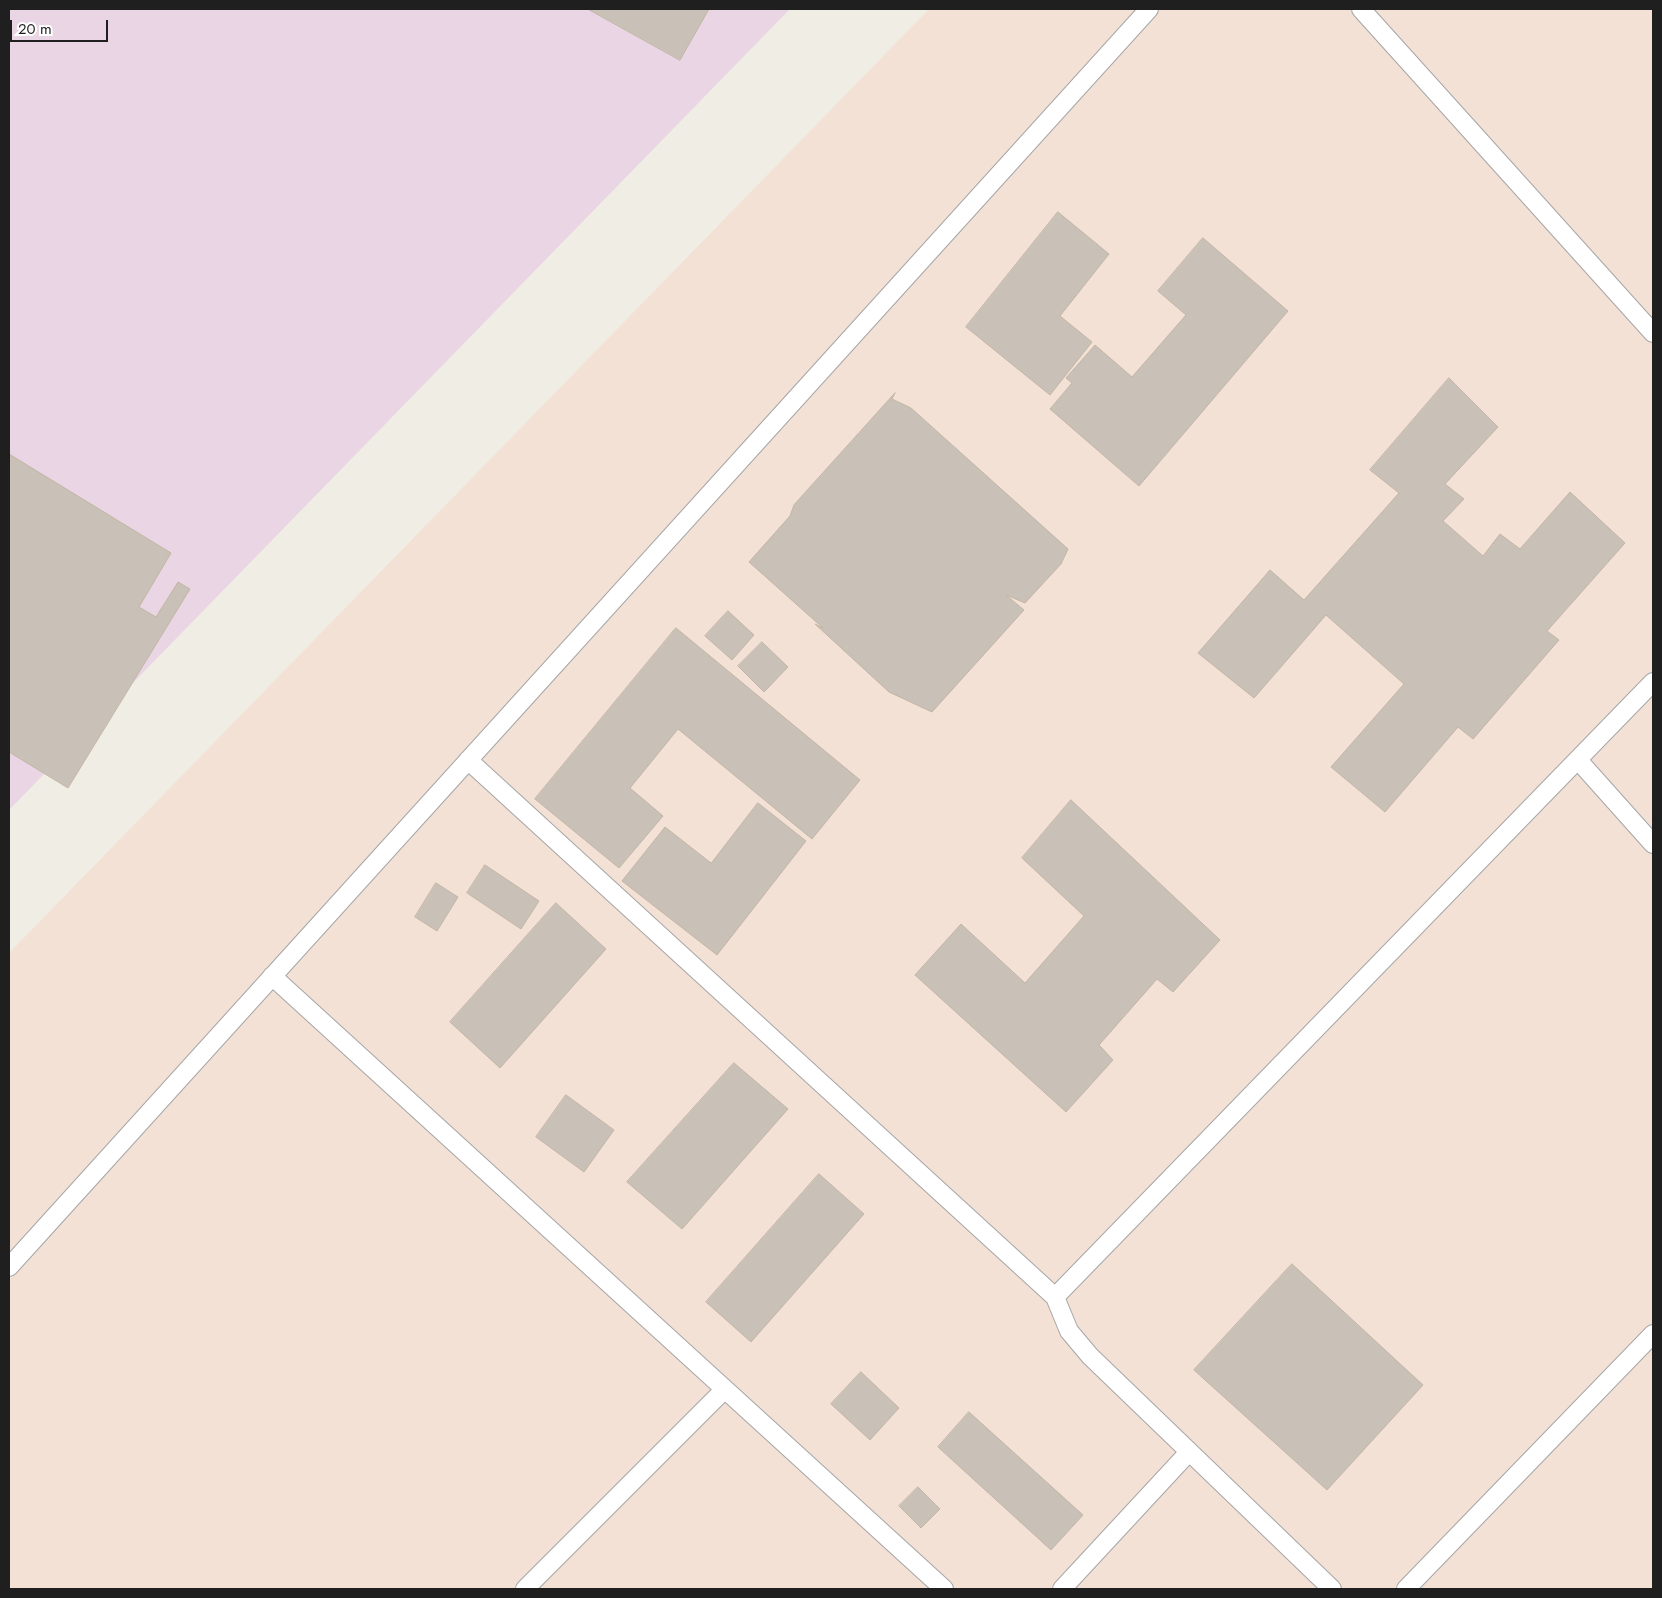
<!DOCTYPE html>
<html>
<head>
<meta charset="utf-8">
<style>
  body { margin:0 }
  #map { position:relative; width:1662px; height:1598px; overflow:hidden; background:#f0eee4; font-family:Jost,sans-serif }
  canvas { display:block }
  .frame { position:absolute; inset:0; border:10px solid #1f1f1f; pointer-events:none }
  .scale { position:absolute; left:10px; top:20px; width:98px; height:22px; box-sizing:border-box; border:2px solid #1f1f1f; border-top:0; padding-left:6px; font-size:15px; line-height:18px; white-space:nowrap; color:#1f1f1f; -webkit-text-stroke:4px #fff; paint-order:stroke }
</style>
</head>
<body>
<div id="map">
<canvas width="1662" height="1598"></canvas>
<div class="frame"></div>
<div class="scale">20 m</div>
</div>
<script>
const g = document.querySelector('canvas').getContext('2d');
g.lineJoin = 'round';
function fillPath(path, color) {
  g.fillStyle = color;
  g.fill(path, 'evenodd');
}
function trace(path, color, width, dash) {
  g.strokeStyle = color;
  g.lineWidth = width;
  g.lineCap = dash ? 'butt' : 'round';
  g.setLineDash(dash || []);
  g.stroke(path);
}
const industrial = new Path2D(`
  M9,9H790L9,810Z`);
const military = new Path2D(`
  M929,9H1653V1589H9V953Z`);
const building = new Path2D(`
  M588,9H709L680,60Z
  M1058,212L1109,254L1060,316L1092,342L1050,395L966,327Z
  M1203,238L1288,311L1139,486L1050,409L1072,383L1066,378L1095,345L1132,377L1186,315L1158,291Z
  M1449,378L1498,427L1445,484L1464,499L1443,521L1483,556L1500,534L1520,549L1570,492L1625,543L1547,631L1559,640L1473,739L1458,727L1385,812L1331,767L1404,684L1326,615L1254,698L1198,653L1270,570L1304,600L1399,493L1370,470Z
  M895,393L892,399L911,408L1068,549L1061,564L1025,603L1006,595L1024,610L932,712L889,692L815,624L823,628L749,562L790,516L794,505Z
  M9,454L171,553L139,607L156,617L178,582L190,589L68,788L9,752Z
  M728,611L754,635L732,660L705,636Z
  M676,628L860,780L812,839L678,729L630,788L663,816L619,868L535,799Z
  M762,642L788,667L764,692L738,666Z
  M1071,800L1220,940L1173,992L1157,979L1099,1045L1113,1060L1066,1112L915,975L961,924L1025,983L1084,916L1022,858Z
  M758,803L806,841L717,955L622,881L665,827L711,863Z
  M485,865L539,901L521,929L467,893Z
  M436,883L458,897L437,931L415,917Z
  M556,903L606,949L500,1068L450,1022Z
  M734,1063L788,1109L682,1229L627,1182Z
  M566,1095L614,1130L584,1172L536,1137Z
  M819,1174L864,1214L751,1342L706,1302Z
  M1292,1264L1423,1385L1327,1490L1194,1370Z
  M861,1372L899,1408L870,1440L831,1404Z
  M969,1412L1083,1515L1051,1550L938,1447Z
  M918,1487L940,1509L921,1528L899,1506Z`);
const lane = new Path2D(`
  M1361,9L1653,333
  M468,760L1055,1297L1069,1331L1090,1356L1332,1589
  M1578,760L1653,844
  M272,976L944,1589
  M9,1267L1149,9
  M1055,1297L1653,682
  M525,1589L725,1389
  M1062,1589L1189,1452
  M1406,1589L1653,1334`);
fillPath(industrial, '#ead5e4');
fillPath(military, '#f3e1d6');
fillPath(building, '#c9c1b7');
trace(building, '#c3b6a5', 1);
trace(lane, '#a6a6a6', 20);
trace(lane, '#fff', 18);
</script>
</body>
</html>
